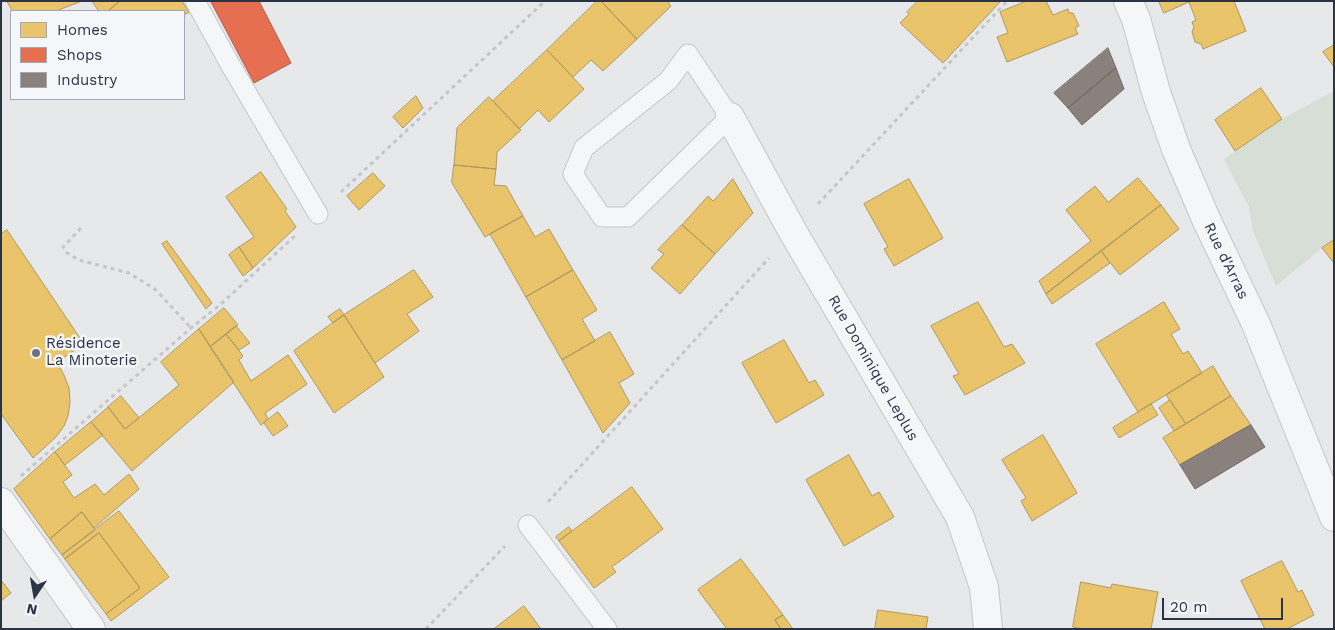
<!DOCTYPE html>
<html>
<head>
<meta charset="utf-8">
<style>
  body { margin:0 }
  #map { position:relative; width:1335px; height:630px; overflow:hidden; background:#e6e8ea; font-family:"Work Sans",sans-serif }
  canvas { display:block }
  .frame { position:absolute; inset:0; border:2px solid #2b3445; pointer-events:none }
  .legend { position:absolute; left:10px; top:10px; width:175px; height:90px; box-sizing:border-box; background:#f4f6f9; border:1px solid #a4a8b1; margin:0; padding:6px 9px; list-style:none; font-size:15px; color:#2b3445 }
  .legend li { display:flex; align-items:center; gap:10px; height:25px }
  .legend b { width:25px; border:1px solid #a4a8b1 }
  .north { position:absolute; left:10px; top:570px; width:50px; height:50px; -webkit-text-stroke:4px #f4f6f9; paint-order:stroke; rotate:192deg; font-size:14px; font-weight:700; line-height:20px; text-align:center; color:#2b3445 }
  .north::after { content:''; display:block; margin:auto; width:18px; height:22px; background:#2b3445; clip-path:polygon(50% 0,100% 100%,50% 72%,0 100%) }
  .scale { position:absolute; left:1162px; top:598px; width:121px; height:22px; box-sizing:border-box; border:2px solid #2b3445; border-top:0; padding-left:6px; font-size:15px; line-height:18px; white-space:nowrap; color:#2b3445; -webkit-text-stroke:4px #f4f6f9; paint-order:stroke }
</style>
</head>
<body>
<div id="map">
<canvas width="1335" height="630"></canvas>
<div class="frame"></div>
<ul class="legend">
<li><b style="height:14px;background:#e9c46a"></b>Homes</li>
<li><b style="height:14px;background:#e76f51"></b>Shops</li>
<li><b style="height:14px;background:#8a817c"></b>Industry</li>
</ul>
<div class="north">N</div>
<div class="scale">20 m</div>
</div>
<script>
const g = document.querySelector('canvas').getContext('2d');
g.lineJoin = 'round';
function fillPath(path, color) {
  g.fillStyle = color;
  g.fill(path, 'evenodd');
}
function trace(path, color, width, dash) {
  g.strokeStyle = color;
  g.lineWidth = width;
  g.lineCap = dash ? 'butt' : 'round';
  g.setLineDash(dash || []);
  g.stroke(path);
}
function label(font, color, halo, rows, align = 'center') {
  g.font = font + ' "Work Sans",sans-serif';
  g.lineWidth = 5;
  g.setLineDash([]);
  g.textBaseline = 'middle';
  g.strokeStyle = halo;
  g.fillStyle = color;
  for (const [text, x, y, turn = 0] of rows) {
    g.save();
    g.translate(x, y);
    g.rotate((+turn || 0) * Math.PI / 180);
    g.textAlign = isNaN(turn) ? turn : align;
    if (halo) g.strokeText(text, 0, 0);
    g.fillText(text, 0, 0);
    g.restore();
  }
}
const green = new Path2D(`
  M1334,91V240L1322,248L1276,286L1253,231L1249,207L1224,159L1282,119Z`);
const homes = new Path2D(`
  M7,1H82L56,11H13Z
  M92,1H120L108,11H99Z
  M120,1H182L189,12L184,15V11H108Z
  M597,1H601L637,39L603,71L591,60L573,77L547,50Z
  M601,1H667L671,6L637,39Z
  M918,1H1001L943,63L900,23L909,14L907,12Z
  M1027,1H1046L1053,15L1068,9L1069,13H1073L1079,26L1075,28L1078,34L1007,62L997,37L1008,33L1000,12Z
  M1159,1H1234L1246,31L1203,49L1201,44L1195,42L1192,32L1194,27L1192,22L1196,20L1189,2L1164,13Z
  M1334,45V67L1323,52Z
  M547,50L584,89L549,122L538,110L519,129L493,101Z
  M1261,88L1282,119L1235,151L1215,120Z
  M416,96L423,108L403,128L393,117Z
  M489,97L521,130L497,152L496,169L454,165L457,128Z
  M454,165L496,169L494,185L506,186L523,216L485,237L452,183Z
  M261,172L287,209L285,211L296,227L253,268L239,247L254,237L226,197Z
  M373,173L385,186L359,210L347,196Z
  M1138,178L1161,205L1046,294L1039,281L1091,241L1066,210L1095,186L1108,202Z
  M733,179L753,213L715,254L682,225L708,196L713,201Z
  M909,179L943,238L894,266L884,249L888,247L864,204Z
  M1161,205L1179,229L1120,275L1101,251Z
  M523,216L535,237L549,229L573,270L526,297L490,234Z
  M682,225L715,254L680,294L651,268L664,254L658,250Z
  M7,230L84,344L57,362L64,375L69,388L70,402L68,416L64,426L56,437L33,458L1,414V234Z
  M1334,240V263L1322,248Z
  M167,241L212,303L206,309L162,244Z
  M239,247L253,268L243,276L229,255Z
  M1101,251L1110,263L1052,304L1046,294Z
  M414,270L433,297L407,314L419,331L375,363L344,315Z
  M573,270L597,310L582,319L595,341L562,360L526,297Z
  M978,302L1004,347L1012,344L1025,363L965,395L953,376L959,374L931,326Z
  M1164,302L1180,329L1171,334L1183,354L1188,351L1202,373L1138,412L1096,344Z
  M224,308L238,325L210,347L199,329Z
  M340,309L344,315L333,323L328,317Z
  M344,315L384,377L334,413L294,351Z
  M236,326L250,343L239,350L226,334Z
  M199,329L234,382L132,471L91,422L108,407L125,429L179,385L161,362Z
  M610,332L634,374L619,383L630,403L603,433L562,360Z
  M226,334L243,356L239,360L251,381L288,355L307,384L265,413L268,419L261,425L210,347Z
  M784,340L809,383L815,380L824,395L776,423L742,363Z
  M1213,366L1231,396L1186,424L1166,395Z
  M121,396L139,418L125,429L108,407Z
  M1231,396L1251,425L1180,465L1163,438Z
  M1170,400L1186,424L1174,431L1159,408Z
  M1151,404L1158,415L1119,438L1113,428Z
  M278,412L288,426L273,436L264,423Z
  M91,422L103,435L65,465L55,452Z
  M1043,435L1077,493L1032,521L1021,501L1026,498L1002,460Z
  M55,452L72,475L63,482L74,498L95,484L104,495L129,474L139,489L94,528L82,512L50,539L14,489Z
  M849,455L872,496L879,492L894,517L844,546L806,480Z
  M632,487L663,529L612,567L616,572L594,588L559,541Z
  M119,511L169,577L111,621L106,614L140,588L99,533L65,559L62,555Z
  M82,512L95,530L62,555L50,539Z
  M569,527L572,531L559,541L556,537Z
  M99,533L140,588L106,614L65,559Z
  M741,559L783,615L775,620L781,629H727L698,590Z
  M1282,561L1298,592L1302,590L1314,615L1287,629H1265L1241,581Z
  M1,580L11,593L1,601Z
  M1081,582L1111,588L1112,584L1158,592L1151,629H1083L1073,627Z
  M524,606L541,629H494Z
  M878,610L928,617L926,629H875Z
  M783,615L793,629H781L775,620Z`);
const shops = new Path2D(`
  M213,1H259L291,63L254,83L211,2Z`);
const industry = new Path2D(`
  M1108,48L1116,68L1068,108L1054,93Z
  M1116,68L1124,89L1082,125L1068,108Z
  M1251,425L1265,447L1195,489L1180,465Z`);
const path = new Path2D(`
  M341,192L545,1
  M818,204L1007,1
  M81,228L63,247L67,253L79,260L129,273L156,290L191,328
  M21,476L191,328L221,304L297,234
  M548,502L769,258
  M426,629L505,546`);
const lane = new Path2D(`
  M195,1L231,66L318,214
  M688,54L730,117L628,217H602L573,174L584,148L668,81Z
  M528,525L607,629`);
const street = new Path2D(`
  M1128,1L1136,19L1156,92L1176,149L1206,219L1256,324L1334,517
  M730,117L793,232L960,517L984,587L988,629
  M1,502L91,629`);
const markers = [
  [36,353,5,"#6c737f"]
];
const streetNames = [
  ["Rue d'Arras",1226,261,64],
  ["Rue Dominique Leplus",873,368,60]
];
const poiNames = [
  ["Résidence",46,344],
  ["La Minoterie",46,361]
];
fillPath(green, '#d6ded6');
fillPath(homes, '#e9c46a');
trace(homes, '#b0995f', 1);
fillPath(shops, '#e76f51');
trace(shops, '#af5d4d', 1);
fillPath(industry, '#8a817c');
trace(industry, '#6e6a6c', 1);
trace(lane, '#c4c6c8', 21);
trace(street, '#c4c6c8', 30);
trace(path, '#c5c6ca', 3, [4, 4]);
trace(lane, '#f5f6f7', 19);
trace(street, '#f5f6f7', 28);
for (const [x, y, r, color] of markers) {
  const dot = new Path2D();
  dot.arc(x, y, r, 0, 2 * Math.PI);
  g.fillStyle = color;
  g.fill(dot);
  trace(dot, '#f4f6f9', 2);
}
label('15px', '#2b3445', '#f4f6f9', streetNames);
label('15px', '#2b3445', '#f4f6f9', poiNames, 'left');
</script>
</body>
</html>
